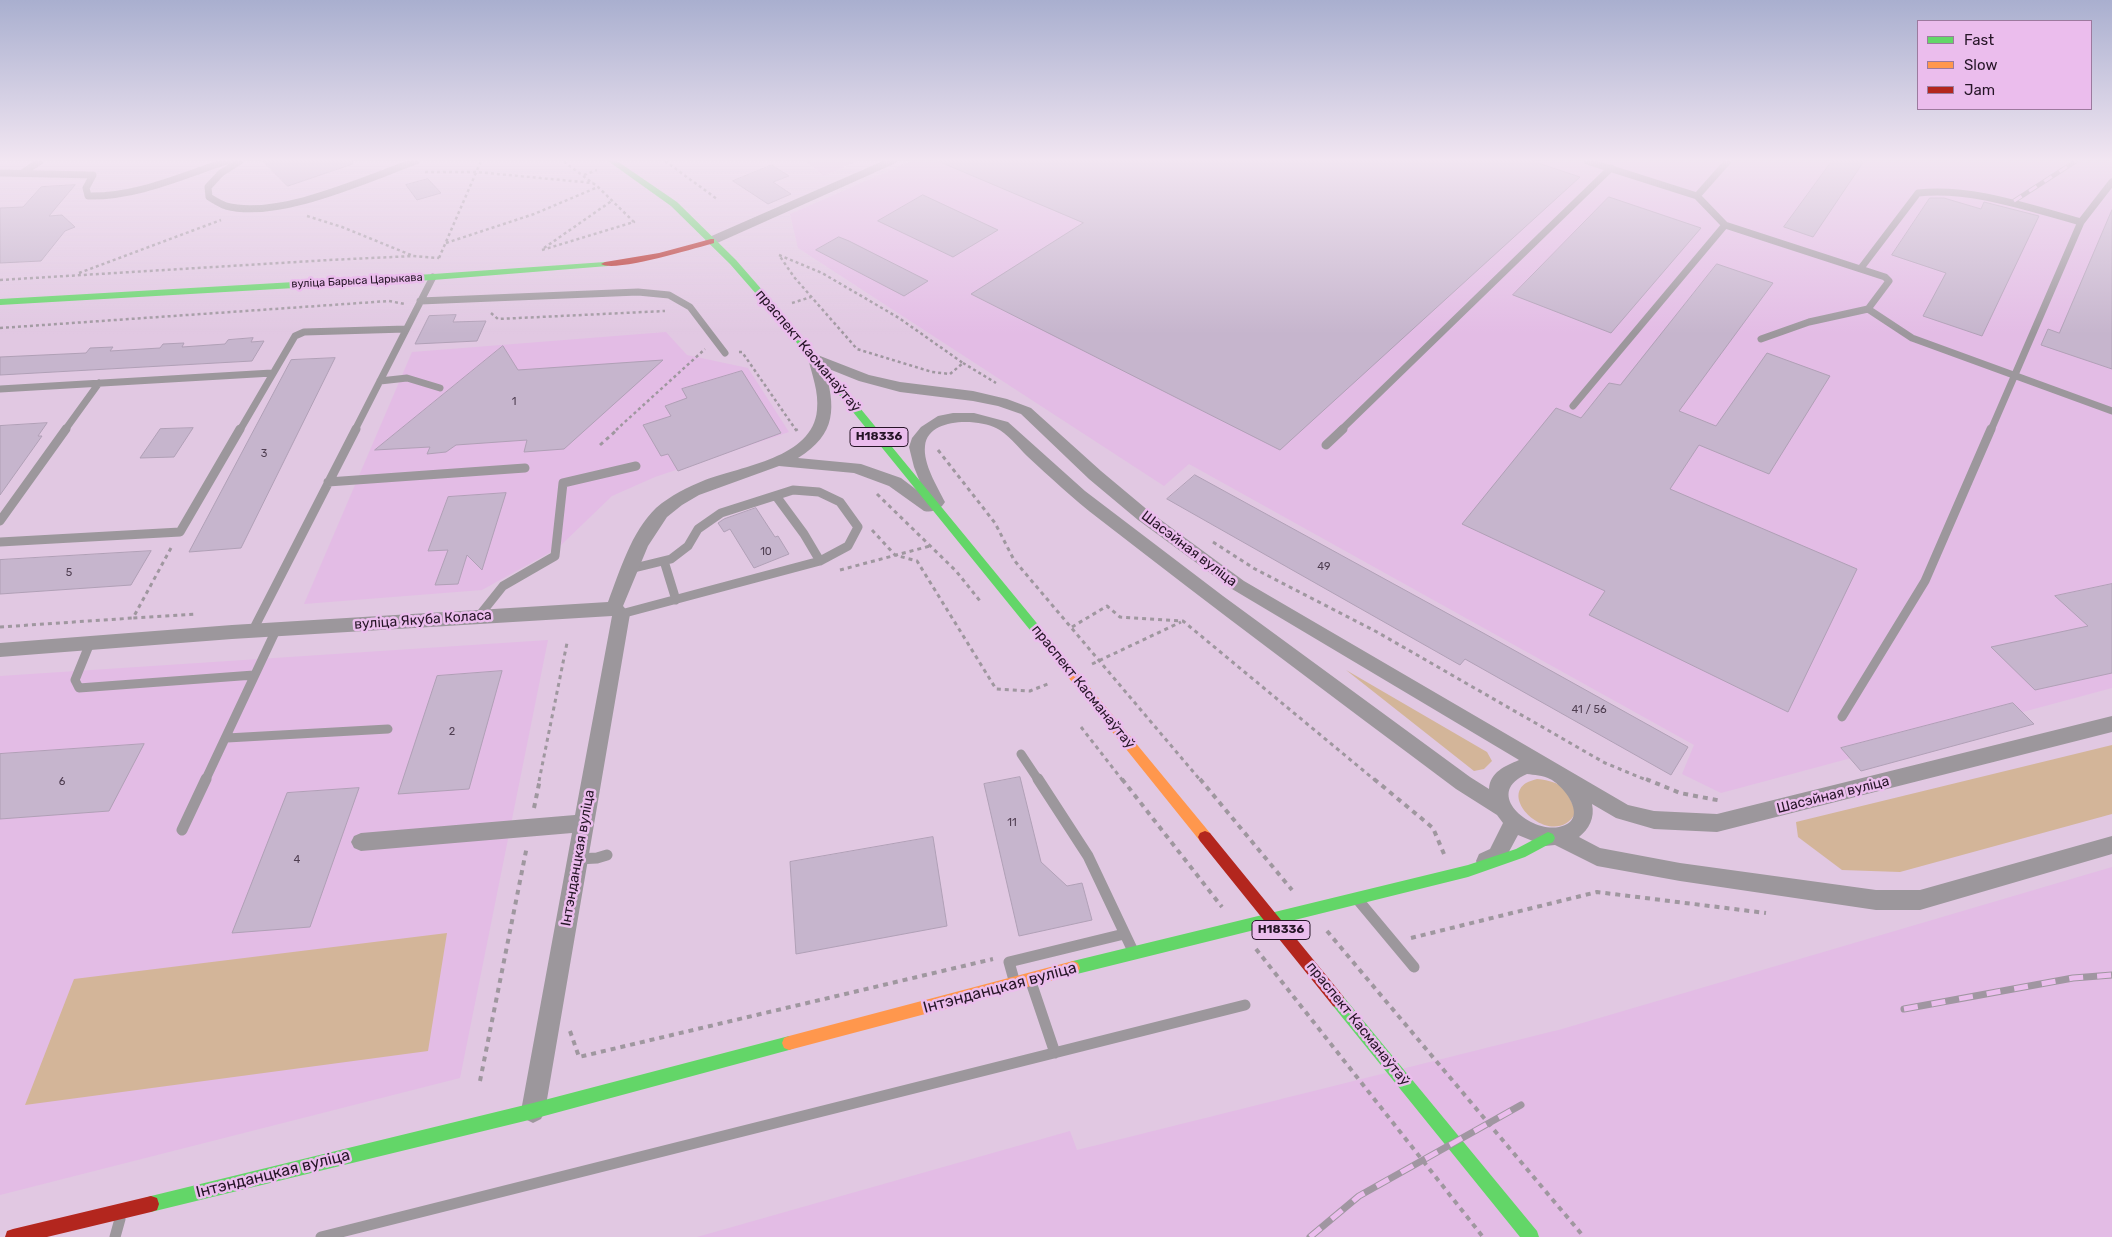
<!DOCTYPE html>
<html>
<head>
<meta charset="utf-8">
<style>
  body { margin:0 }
  #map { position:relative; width:2112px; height:1237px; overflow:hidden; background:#e1c8e2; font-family:Rubik,sans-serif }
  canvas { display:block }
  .legend { position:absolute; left:1917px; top:20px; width:175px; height:90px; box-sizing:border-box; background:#ebbded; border:1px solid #9c7a9e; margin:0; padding:6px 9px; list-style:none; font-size:15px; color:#261527 }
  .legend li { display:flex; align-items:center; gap:10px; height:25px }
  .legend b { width:25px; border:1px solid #9c7a9e }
</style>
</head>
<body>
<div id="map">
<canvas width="2112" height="1237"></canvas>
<ul class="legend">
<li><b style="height:6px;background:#63d668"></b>Fast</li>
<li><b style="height:6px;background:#ff974d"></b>Slow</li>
<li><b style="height:6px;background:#b3261e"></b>Jam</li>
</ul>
</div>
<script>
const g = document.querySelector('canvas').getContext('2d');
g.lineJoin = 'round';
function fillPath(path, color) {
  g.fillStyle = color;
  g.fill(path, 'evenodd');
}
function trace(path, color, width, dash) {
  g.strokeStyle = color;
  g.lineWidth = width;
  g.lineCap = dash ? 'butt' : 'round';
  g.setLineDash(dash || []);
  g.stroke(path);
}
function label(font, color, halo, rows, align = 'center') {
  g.font = font + ' Rubik,sans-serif';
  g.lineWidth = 5;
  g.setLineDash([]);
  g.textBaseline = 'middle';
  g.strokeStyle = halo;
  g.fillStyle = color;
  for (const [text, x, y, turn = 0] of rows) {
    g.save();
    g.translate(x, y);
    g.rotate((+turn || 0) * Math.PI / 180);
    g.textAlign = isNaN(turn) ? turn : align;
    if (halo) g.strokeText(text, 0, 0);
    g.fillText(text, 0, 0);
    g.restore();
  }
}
const built = new Path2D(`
  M805,161H857L824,176Z
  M911,161H2112V688L1721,793L1682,774L1694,745L1189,464L1164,486L798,248L790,214Z
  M666,332L687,355L748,368L789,432L655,477L612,496L558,548L482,590L304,604L412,352Z
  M548,640L460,1078L0,1195V676Z
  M2112,867V1237H697L1070,1131L1077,1150L1562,1029Z`);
const green = new Path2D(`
  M1346,670L1487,752L1492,761L1484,769L1474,771Z
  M2112,745V814L1900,872L1842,870L1798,837L1796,822Z
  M1537,779C1564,782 1566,789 1576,812C1556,851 1498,801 1526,783C1529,781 1534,780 1537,779Z
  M447,933L428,1051L25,1105L74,979Z`);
const building = new Path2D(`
  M263,161H352L353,164L288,186Z
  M938,161H1532L1580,177L1280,450L971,294L1083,223Z
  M1832,161H1864L1813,237L1784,227Z
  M772,165L789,176L773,182L791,194L768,204L733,181Z
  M428,179L441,193L417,200L406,185Z
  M75,185L49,216L62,215L75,227L65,231L41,261L0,263V208L23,207L41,187Z
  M923,195L998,230L953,257L878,221Z
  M1609,197L1701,228L1611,333L1513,295Z
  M1930,198H1944L1981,209L1984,202L2039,216L1982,336L1923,316L1946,273L1892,255Z
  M2112,210V369L2041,345L2048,329L2059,333Z
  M839,237L849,241L928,281L904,296L816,250Z
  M1717,264L1773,283L1679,411L1716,426L1767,353L1830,376L1769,474L1699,445L1670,489L1857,569L1788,712L1589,615L1605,591L1462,524L1556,408L1581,418L1609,383L1620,385Z
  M456,315L453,322L486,321L477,341L415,344L429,316Z
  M253,338L251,342L264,341L252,361L0,375V357L86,353L90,348L113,347L110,351L160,348L163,344L184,343L182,347L225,344L228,340Z
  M503,346L518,370L663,360L564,449L524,452L527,440L456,445L446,452L427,454L430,447L375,450Z
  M335,358L241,548L189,552L291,360Z
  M742,371L781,433L678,471L668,454L661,456L643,425L671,416L665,406L687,398L682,389Z
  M47,423L38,436H42L0,495V426Z
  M193,428L174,457L140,458L160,429Z
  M1195,475L1485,634L1688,747L1671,775L1465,659L1460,665L1167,499Z
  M506,493L482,570L467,555L458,584L435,585L448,550L428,551L448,497Z
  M756,508L775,537L778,536L789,554L754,568L730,529L724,532L718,523L724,519Z
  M151,551L131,585L0,594V560Z
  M2112,584V673L2035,690L1991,647L2088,626L2055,596Z
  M502,671L469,789L398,794L437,676Z
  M2013,703L2034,724L1861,771L1841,748Z
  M144,744L109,811L0,819V754Z
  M1020,777L1041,862L1067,886L1082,883L1092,920L1019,936L984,784Z
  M359,788L310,927L232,933L287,793Z
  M933,837L947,926L796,954L790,862Z`);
const pathFar2 = new Path2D(`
  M665,161L717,199
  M425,172H477L593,183
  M584,175L597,170
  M307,216L342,227L411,255
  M446,243L534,214L598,187
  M544,248L613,200
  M542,250L634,222L598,187L563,161
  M779,255L822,273L899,318L963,363L950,374L932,372L857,349L794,277Z
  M439,258L481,161
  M79,273L221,220
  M0,280L329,260L413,256L439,258
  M792,303L811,297
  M491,313L498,319L665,311
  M0,328L389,301L405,304
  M739,352H742L796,430
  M963,363L996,383
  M616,430L705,349`);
const pathFar1 = new Path2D(`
  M796,429L797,431
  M600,445L618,429
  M938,450L995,523L1014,560L1201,781
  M877,494L956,571L980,601
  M872,530L895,555L917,561L996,689L1030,691L1050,683
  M1213,542L1255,569L1377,632L1605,763L1649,781
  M171,548L133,618L197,614
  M840,570L930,546
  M0,627L133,618
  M1072,627L1107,606L1120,617L1183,621L1376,781
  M1092,664L1181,622
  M1081,727L1123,781
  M539,781L567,643`);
const path = new Path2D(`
  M1122,779L1222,907
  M1200,779L1292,890
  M1374,779L1433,828L1444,854
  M1646,779L1680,793L1722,801
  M534,808L540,779
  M1327,931L1584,1237
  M1411,938L1597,892L1766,913
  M1256,949L1483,1237
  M570,1031L579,1057L993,959
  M480,1081L527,846`);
const laneFar2 = new Path2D(`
  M240,161L221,173L208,187L209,197C214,200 220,204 226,206C278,220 366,179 416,161
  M1587,161L1697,196L1725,225L1885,277L1889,281L1868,309L1912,338L2112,411
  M24,172L40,161
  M0,173L93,175L86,188L88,196C137,197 181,176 227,161
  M1697,196L1728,161
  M1861,268L1918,193C1972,187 2029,208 2081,222
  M420,301L638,292L669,295L690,307L725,353
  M1761,339L1809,322L1868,309
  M380,381L407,378L440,388
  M0,389L272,373
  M1573,406L1725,225
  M65,430L99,383
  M240,430L295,336L304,332L406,329
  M355,430L433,277
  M1341,430L1611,168
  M1991,430L2081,222L2112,182`);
const laneFar1 = new Path2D(`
  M1326,445L1343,429
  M328,482L525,468
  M0,521L66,429
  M0,542L180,532L240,429
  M664,561L676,600
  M630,569L671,559L688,546L698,529L721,513L793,490L819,492L840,502L858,527L848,546L820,561
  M621,614L820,561L804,534L776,496
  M479,616L503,586L555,556L563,483L636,466
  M252,632L356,429
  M90,643L75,680L79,688L254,675
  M1842,717L1925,581L1991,429
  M227,738L388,729
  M1021,754L1039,781
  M205,781L276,630`);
const lane = new Path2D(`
  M1038,779L1088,856L1133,951
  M182,830L206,779
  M578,859L597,858L607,855
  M1358,900L1414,967
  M1014,980L1009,962L1124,934
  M1031,982L1055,1053
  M115,1237L120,1219
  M321,1237L1245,1005`);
const street = new Path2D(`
  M883,161H898L896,163L715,244L711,245L705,241L707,238Z
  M815,354L869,375L900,382L973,391L1007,399L1031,408L1101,471L1150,512L1244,581L1628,805L1654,811L1717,814L2112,716V732L1717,832L1654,829L1616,818L1592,804C1595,818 1589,829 1579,837L1600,848L1680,863L1876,890H1920L2112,836V854L1920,910H1876L1680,881L1597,866L1555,845L1545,846L1518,835L1504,861L1486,870L1479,868L1476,861L1479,854L1490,849L1503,823L1497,815L1456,789C1336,699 1216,610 1098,518C1073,499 1050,477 1027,456C1018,447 1007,433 996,428C978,419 928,417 925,446C923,464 937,486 945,502C941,509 933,513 924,511L889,486L854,473L779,466L699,495L682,505L667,517L648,546L623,606L630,614L545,1111L541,1119L533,1123L525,1119L521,1111L572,833L361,851L354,848L351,842L354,836L361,833L575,815L612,616L232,639L0,657V643L232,625L608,602C620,571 631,532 656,508C671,495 688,487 705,480C742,466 813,458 817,410C819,392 812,375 808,358L810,355ZM824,367L859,381L900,392L973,401L998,406L1021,414L1089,479L1138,520L1232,589L1519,760C1505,766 1490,772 1489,789L1470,777L1223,596L1085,491L1008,422L974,413H953L938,416L921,427L912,438L909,447L914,467L926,497L901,478L861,464L798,458C837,434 836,407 824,367ZM1527,774C1534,775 1543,775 1550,779C1566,787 1590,821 1559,827C1530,833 1482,793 1527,774Z`);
const fast = new Path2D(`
  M608,161H617L677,202L736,260L777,307L1068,661L1070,664L1068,667H1060L771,311L730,264L671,206Z
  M605,262L609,264L608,266L433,280L0,305V299L433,274Z
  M1548,832L1553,834L1555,838L1553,842L1525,857L1468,877L1073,975L1068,973L1066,968L1068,963L1073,961L1468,865L1516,849Z
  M1338,994L1343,996L1537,1231L1539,1237H1520L1333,1006L1331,1001L1333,996Z
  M789,1036L794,1038L796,1043L794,1048L789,1050L533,1119L151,1212L145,1210L143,1204L145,1198L151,1196L533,1103Z`);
const slow = new Path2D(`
  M1064,659L1068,661L1210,833L1212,837L1210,841L1205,843L1200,841L1060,667L1058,664L1060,661Z
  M1073,961L1078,963L1080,968L1078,973L1073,975L789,1050L784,1048L782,1043L784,1038L789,1036Z`);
const jam = new Path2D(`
  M711,239H714V243C696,248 614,273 601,264L605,262L659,253Z
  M1205,831L1210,833L1343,996L1345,1001L1343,1006L1338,1008L1333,1006L1200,841L1198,837L1200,833Z
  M151,1196L157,1198L159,1204L157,1210L151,1212L47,1237H5L7,1231L13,1229Z`);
const railFar1 = new Path2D(`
  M2014,201L2076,161`);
const rail = new Path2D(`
  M1904,1009L2073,978L2112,975
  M1310,1237L1359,1196L1521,1105`);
const farStreetnames = [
  ["вуліца Барыса Царыкава",357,281,-3]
];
const numberNames = [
  ["1",514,402],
  ["3",264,454],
  ["10",766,552],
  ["49",1324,567],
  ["5",69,573],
  ["41 / 56",1589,710],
  ["2",452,732],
  ["6",62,782],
  ["11",1012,823],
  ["4",297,860]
];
const shields = [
  [879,437,58],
  [1281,930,58]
];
const shieldNames = [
  ["Н18336",879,437],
  ["Н18336",1281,930]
];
const streetNames = [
  ["праспект Касманаўтаў",808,351,50],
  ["Шасэйная вуліца",1189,549,37],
  ["вуліца Якуба Коласа",423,620,-4],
  ["праспект Касманаўтаў",1083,687,51],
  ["Шасэйная вуліца",1833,795,-14],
  ["Інтэнданцкая вуліца",578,858,-80],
  ["праспект Касманаўтаў",1358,1024,51]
];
const nearStreetnames = [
  ["Інтэнданцкая вуліца",1000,988,-15],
  ["Інтэнданцкая вуліца",273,1174,-14]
];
fillPath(built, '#e3bce5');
fillPath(green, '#d3b599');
fillPath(building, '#c6b5cd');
trace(building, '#b0a0b6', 1);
trace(pathFar2, '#9f979f', 2.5, [3, 3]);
trace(pathFar1, '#9f979f', 3, [4, 4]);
trace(path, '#9f979f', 4, [5, 5]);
trace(laneFar2, '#9c979c', 7);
trace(laneFar1, '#9c979c', 9);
trace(lane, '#9c979c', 11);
fillPath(street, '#9c979c');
fillPath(fast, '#63d668');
fillPath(slow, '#ff974d');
fillPath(jam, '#b3261e');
trace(railFar1, '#a096a1', 4.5);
trace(rail, '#a096a1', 7);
trace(railFar1, '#ebbded', 3, [9]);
trace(rail, '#ebbded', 5, [14]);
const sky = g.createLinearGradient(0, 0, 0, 334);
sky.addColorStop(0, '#a9afcf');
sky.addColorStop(0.48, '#f2e6f2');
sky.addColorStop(1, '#f2e6f200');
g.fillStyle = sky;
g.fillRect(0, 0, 2112, 334);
label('11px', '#261527', '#ebbded', farStreetnames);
label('11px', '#4f3e51', null, numberNames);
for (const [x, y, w] of shields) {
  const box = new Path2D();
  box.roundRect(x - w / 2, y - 9.5, w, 19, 4);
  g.fillStyle = '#ebbded';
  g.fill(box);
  trace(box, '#261527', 1);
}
label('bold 12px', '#261527', null, shieldNames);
label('14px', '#261527', '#ebbded', streetNames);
label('16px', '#261527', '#ebbded', nearStreetnames);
</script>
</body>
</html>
